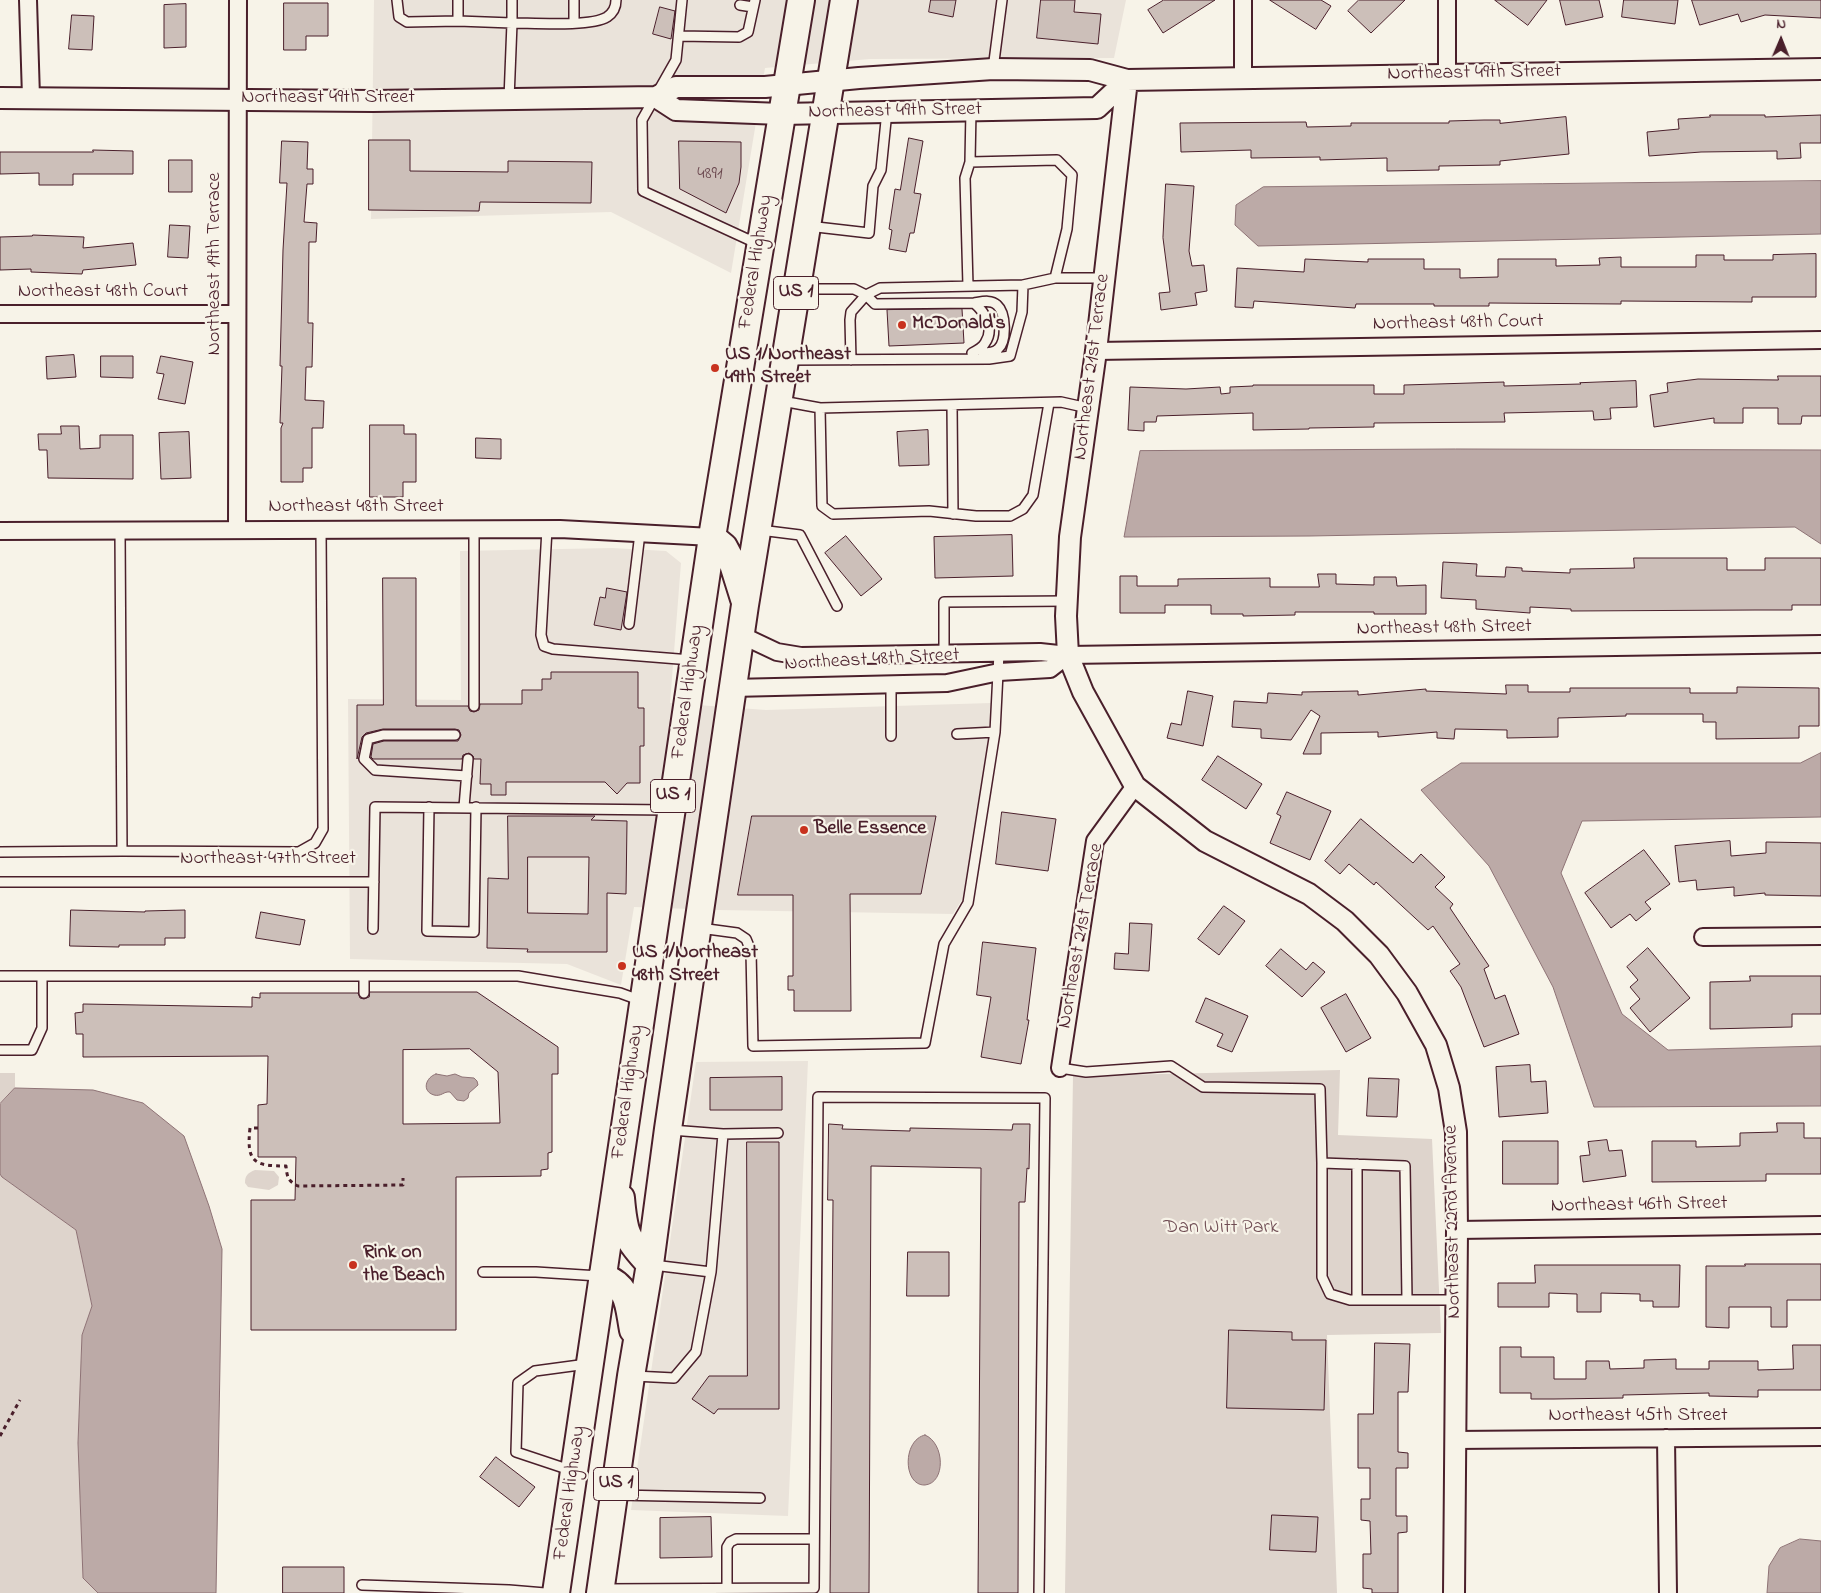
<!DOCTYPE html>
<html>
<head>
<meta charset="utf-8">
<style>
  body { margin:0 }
  #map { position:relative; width:1821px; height:1593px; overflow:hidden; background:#f7f3e8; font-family:"Indie Flower",sans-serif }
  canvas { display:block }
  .north { position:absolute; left:1756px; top:15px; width:50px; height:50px; -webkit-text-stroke:4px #f7f3e8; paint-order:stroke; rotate:1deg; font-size:14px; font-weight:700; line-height:20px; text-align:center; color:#4a1f2b }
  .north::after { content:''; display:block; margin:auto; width:18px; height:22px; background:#4a1f2b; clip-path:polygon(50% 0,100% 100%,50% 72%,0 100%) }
</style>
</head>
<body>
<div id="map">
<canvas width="1821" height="1593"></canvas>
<div class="north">N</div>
</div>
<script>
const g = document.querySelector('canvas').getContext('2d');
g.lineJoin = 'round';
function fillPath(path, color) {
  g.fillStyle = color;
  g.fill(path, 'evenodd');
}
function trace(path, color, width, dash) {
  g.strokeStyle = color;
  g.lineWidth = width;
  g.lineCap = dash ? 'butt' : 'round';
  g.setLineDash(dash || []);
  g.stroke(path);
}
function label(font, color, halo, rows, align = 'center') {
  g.font = font + ' "Indie Flower",sans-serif';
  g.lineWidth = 4.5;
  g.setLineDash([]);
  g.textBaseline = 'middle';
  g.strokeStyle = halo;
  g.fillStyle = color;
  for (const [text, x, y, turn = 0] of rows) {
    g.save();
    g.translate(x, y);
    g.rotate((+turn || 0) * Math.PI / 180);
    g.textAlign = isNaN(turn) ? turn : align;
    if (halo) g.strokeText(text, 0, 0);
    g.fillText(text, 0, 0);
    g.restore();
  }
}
const built = new Path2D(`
  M374,0H1126L1114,58L870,59L765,68L731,273L611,212L371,219Z
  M612,548L666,551L681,563L670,703L766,710L991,703L990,727L963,898L953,914L719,910L634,907L621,985L567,964L350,959L348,699L461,700L460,551Z
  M808,1061L788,1516L631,1510L696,1062Z`);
const green = new Path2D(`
  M1340,1070L1338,1135L1432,1139L1441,1333L1327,1335L1337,1593H1065L1073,1076Z
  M0,1073H15V1088L0,1104Z
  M255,1170L274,1171L279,1177L278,1185L269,1190L248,1187L245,1183C245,1175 248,1173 255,1170Z
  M0,1174L2,1177L76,1230L92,1306L82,1335L78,1443L83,1578L98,1593H0Z`);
const water = new Path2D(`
  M1821,181V234L1258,246L1235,225L1236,205L1263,187Z
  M1456,449L1821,450V544L1795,527L1310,536L1124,537L1140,451Z
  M1821,753V817L1582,821L1561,873L1622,1014L1668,1050L1821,1046V1106L1594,1107L1553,987L1489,866L1421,790L1461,763H1800Z
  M436,1074L447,1076L455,1074L462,1077L474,1078L477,1081L478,1085L469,1093L468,1098L464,1101L457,1100L450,1092C444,1091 441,1097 434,1095C421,1091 426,1077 436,1074Z
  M15,1088L93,1090L143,1103L184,1136L209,1206L222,1249L216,1593H98L83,1578L78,1443L82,1335L92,1306L76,1230L2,1177L0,1174V1104Z
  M925,1435C945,1443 946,1483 925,1485C903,1486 902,1440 925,1435Z
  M1800,1539L1821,1541V1593H1767L1769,1566L1780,1548Z`);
const building = new Path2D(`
  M931,0H956L953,17L929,12Z
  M1041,0H1075L1074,12L1101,14L1098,44L1037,38Z
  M1164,0H1215L1163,33L1148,10Z
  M1270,0H1321L1331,6L1316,29Z
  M1359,0H1405L1371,33L1348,11Z
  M1495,0H1547L1528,25Z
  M1560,0H1599L1603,17L1566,25Z
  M1624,0H1678L1675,24L1622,17Z
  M1692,0H1821V18L1765,15L1741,22L1738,14L1700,25Z
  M284,3H328V36H306V50H284Z
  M186,4V47L164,48V5Z
  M660,7L675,11L671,39L653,34Z
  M72,15L94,16L92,50L69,49Z
  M1710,115H1765V117L1821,115V143H1800L1801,158L1777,159V151L1701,152L1649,156L1647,132L1679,129L1678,119L1710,117Z
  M1566,117L1569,154L1500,161V165L1439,166V170L1387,171V158L1320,160V157L1251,158V150L1181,152L1180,123L1306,122L1307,127L1351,126V123H1449V121L1484,120H1500V123Z
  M909,138L923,141L914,193L921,194L914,233H910L906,252L889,249L892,230L889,229L895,189L900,190Z
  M369,140H410V171L508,172V161L592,162L591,203L480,202L479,211L369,210Z
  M282,141L308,142L307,169H313V184H307L304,222L317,223L316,242H309L308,323H313L312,367H306L305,400L324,401L323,428H312V468H303V482H281V428L283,423H280L282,366H280L283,250L287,183H280Z
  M679,141L741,142V167L739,183L726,213L680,189Z
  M93,150L133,151V174H73V185H39V173L0,174V152H93Z
  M169,160H192V192H169Z
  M1166,184L1194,186L1189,251L1192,266L1204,265L1207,291L1195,293L1197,305L1161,310L1159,293L1170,292L1163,238Z
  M170,225L190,226L188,258L168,257Z
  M33,235L84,237L83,248L133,243L136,265L83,270L82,274L31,272V269L0,270V237L32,236Z
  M1816,254V297H1752V302L1621,301V304L1489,303V306H1434V304H1356L1355,308L1254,301L1253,308L1235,307L1237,268L1304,272L1305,259L1368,262V259H1424V269H1460V278L1498,277V259H1556V266L1600,265L1599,258L1621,257V267H1696V255H1724V260H1773V255Z
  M962,309L964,343L889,346L887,310Z
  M74,355L76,377L47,379L46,357Z
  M101,356H133V378L101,377Z
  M161,356L193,362L185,404L158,399L164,374L157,373Z
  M1778,376H1821V416H1802L1801,424H1778V408H1743V423H1714V418L1654,427L1650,395L1668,392L1667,383L1698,379L1778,380Z
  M1636,381L1637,407L1610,408L1611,419L1594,420L1593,411L1504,413L1505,422L1374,423V427L1309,428V429L1253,430V413L1157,416L1156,422H1144V431L1128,430L1130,387L1186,389L1220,387L1221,394L1230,393V387L1253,386V385H1374V394H1404V385L1504,382V386L1581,384L1580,383Z
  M370,425H404V434H416V482H403V497H370Z
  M61,426H79L80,449L100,448V435H133V479L48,478L47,450H39L38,434H61Z
  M928,430L929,465L899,466L897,432Z
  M189,432L191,478L161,479L159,433Z
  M476,438L501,439V459L476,458Z
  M1012,535L1013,576L935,578L934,537Z
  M846,536L882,579L861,596L825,553Z
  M1634,558H1727V570H1765V558H1821V605H1792V610H1755L1571,611V609L1530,607V613L1476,609V600L1441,598L1443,562L1477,564L1476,576L1505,577L1506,567L1522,568V571L1570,573V569L1634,568Z
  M1318,574H1336V584L1374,585V577H1396L1397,586L1426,585V614H1374V612H1295V615L1243,616V614H1211V605H1165V613H1120V576H1137V586H1178V579L1270,578V587H1319Z
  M383,578H416V706H468L470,711L474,712L479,710L480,704H522V690H542V679H551V672H638V708H644V746H640V783H627L617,794L605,782H506V795H491V784H480L481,759H474L473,756L469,753L463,755L462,759H373L371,757L373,744L384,741H458L461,735L459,730L455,729H383L366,733L362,737L357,759V705H383Z
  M607,588L627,592L621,630L594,625L600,597L605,598Z
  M1506,685H1528V692H1570V688H1690V693H1737V687L1819,688V726H1799V738L1716,739V722H1703V714H1626V716L1558,718V737L1507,738V730L1455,729L1454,739L1437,738V732L1378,737V732L1321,733V754H1303L1320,716L1311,710L1291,740L1261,738V729L1232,727L1234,701L1267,703L1268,693L1302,695V692L1358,691V695L1426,689V691L1506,694Z
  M1188,691L1213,696L1203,746L1167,738L1171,723L1181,725Z
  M1218,756L1262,784L1246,809L1202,780Z
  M1287,792L1331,811L1310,860L1270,843L1281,816L1277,814Z
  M1002,812L1056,819L1048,871L996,864Z
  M508,816H595L591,820L627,821L626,894L607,893V952H527L528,949L487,948L488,878L508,879ZM528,857H589L588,914L528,913Z
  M752,816H936L921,894H850L851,1011H794V990H788V976H793V895H738Z
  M1361,819L1413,863L1421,854L1445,877L1435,887L1453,904L1450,908L1489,966L1484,969L1495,999L1505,995L1519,1034L1484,1047L1461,987L1450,971L1460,964L1433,926L1428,930L1376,882L1374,885L1349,864L1340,874L1325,861Z
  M1730,841L1731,856L1766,853V842L1821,843V896L1765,895V893L1734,896V887L1697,890L1696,880L1679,882L1675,846Z
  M1644,850L1670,884L1645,902L1651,909L1636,921L1630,914L1611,928L1585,893Z
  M1224,906L1245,921L1219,955L1198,939Z
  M71,910L145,912V911L185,910V938H165V945H119V947L70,946Z
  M261,912L305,920L300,945L256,938Z
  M1130,923L1152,924L1149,971L1114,969L1115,953L1128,954Z
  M983,942L1036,948L1027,1020H1029L1021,1064L981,1057L991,997L977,995Z
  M1648,948L1690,998L1650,1032L1630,1008L1640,999L1630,987L1638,980L1627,967Z
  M1281,949L1306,970L1313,962L1325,972L1302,997L1266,966Z
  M1750,976H1821V1014H1792V1027L1710,1029V982L1750,981Z
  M370,992H477L558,1047V1074H552V1152L548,1153V1169L541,1170V1176L456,1177V1330H251V1200H295L296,1157H258V1105L267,1104L268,1056L83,1057V1034H76L75,1013L83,1012V1004L252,1007V997L260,998V993H358L360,998L364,999L369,997ZM470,1049L498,1072L500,1123L403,1124V1050Z
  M1346,994L1371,1038L1346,1052L1321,1008Z
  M1206,998L1248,1016L1232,1052L1217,1046L1223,1034L1196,1022Z
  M1530,1065L1531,1082L1546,1081L1548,1113L1499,1117L1496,1067Z
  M782,1077V1110H710V1078Z
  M1369,1078L1399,1079L1397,1117L1367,1116Z
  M1777,1123H1804V1138H1821V1174H1766V1181L1652,1182V1141H1696V1147L1740,1146V1133L1777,1132Z
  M829,1124L843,1125L842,1129L910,1131V1128L1012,1130L1013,1124H1030L1029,1169L1027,1168L1025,1202H1019L1018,1593H978L981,1168L871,1166L869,1593H830L833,1200H828Z
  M1607,1140L1609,1151L1622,1150L1626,1176L1583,1182L1580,1156L1590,1155L1588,1142Z
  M1503,1141H1558V1184H1503Z
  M747,1142H779V1409H718L714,1414L692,1399L709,1376H747Z
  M908,1252H949V1296H907Z
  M1745,1264H1821V1300H1787V1327H1771V1307H1729V1328L1706,1327V1266H1745Z
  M1535,1265H1680L1679,1307H1653V1301H1640V1294L1601,1293V1312H1577V1294L1549,1293V1307H1498V1283H1535Z
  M1229,1330L1292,1332V1340H1326L1324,1410L1227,1408Z
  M1375,1343L1410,1344L1408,1392H1398V1452L1408,1453V1468H1396V1516H1407V1532L1398,1533V1593H1372V1589L1363,1588V1554H1371L1370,1521L1361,1520V1499H1370V1468H1358V1414H1373Z
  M1793,1345H1821V1390H1758V1397L1709,1396V1393L1623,1395V1398L1554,1399H1531V1393H1500V1347H1521V1357H1554V1379H1586V1361H1609L1610,1369L1644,1368V1360L1676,1359V1369H1709V1361H1758V1370L1793,1369Z
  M496,1457L535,1487L519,1507L480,1477Z
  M1272,1515L1318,1517L1316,1552L1270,1550Z
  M711,1517L712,1557L660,1558V1518Z
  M283,1567H344V1593H283Z`);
const path = new Path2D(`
  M258,1128H250C246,1163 255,1166 286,1166C287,1177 288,1181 298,1186L403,1185V1178
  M0,1436L20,1400`);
const service = new Path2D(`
  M397,0L399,17L407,22L458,21L512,23L509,99
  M458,0V21
  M512,0V23C533,23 591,27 607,17C613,13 616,7 616,0
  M574,0V23
  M682,0L676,60L642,120L643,191L758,244
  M740,5L753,7
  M679,36L739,37L748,32L755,0
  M993,69L1002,0
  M970,162L1057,160L1072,175L1067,229L1055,278
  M808,226L869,233L873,186L881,170L887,111
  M1023,285L1055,278H1105
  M968,286L965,178L970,162L971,110
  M972,353C976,351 983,347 985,343C995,329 985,312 974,303
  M788,360L989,359L1010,356L1022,312L1023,285L880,288L866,295L854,289H800
  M851,360L850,320L851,312L866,295L875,304L974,303C981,302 991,299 997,305C1006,313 1007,341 998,349C994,353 989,353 983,353
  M782,401L820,408L1061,402L1088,408
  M952,405L953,514
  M820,408L822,506L833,514L929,511L976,516H1010L1023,509L1033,495L1049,403
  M547,529L541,635L544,646L553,649L691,660
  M760,530L800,535L837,606
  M120,531L122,851
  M629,624L640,533
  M944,653V602L1067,601
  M891,683V736
  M474,706V529
  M957,734L995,732
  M455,735H383L368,739L364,759L375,770L467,776
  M429,807L427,931L474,932L476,807
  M464,807L468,759
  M0,852L122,851L299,852L315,843L323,829L321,529
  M0,882H374
  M700,928L737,933L746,939L751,951L753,1046L925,1043L944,944L968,903L995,732L999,653
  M373,929L375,807L669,810
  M0,976H518L620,993L642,1001
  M364,976V993
  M0,1050H32L42,1028V976
  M1060,1068L1086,1072L1171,1066L1203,1087L1320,1089L1322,1163V1277L1330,1294L1350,1300H1456
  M723,1134L778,1133
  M1322,1163L1405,1166L1407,1300
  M653,1265L711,1272
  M483,1272H536L599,1276
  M1357,1300V1164
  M634,1376L674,1378L696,1352L711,1272L723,1134L671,1130
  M573,1471L516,1452L518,1383L535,1371L587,1364
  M617,1495L760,1498
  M362,1585L509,1590L545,1593
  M727,1588V1547L730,1542L736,1539H814
  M604,1589L814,1588L818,1097L1045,1098L1039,1593`);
const minor = new Path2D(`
  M28,0L31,97
  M1243,0V78
  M1447,0V75
  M0,314H237
  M1096,351L1821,340
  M237,529L238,0
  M0,531L560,529L712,537
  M741,635L777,652L801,656L1040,652L1068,655L1821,644
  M732,688L947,683L999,672L1050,669L1068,655
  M1703,937L1821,936
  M1060,1068L1095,841L1135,786
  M1457,1230L1821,1225
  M1666,1438L1668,1593
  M1454,1440L1821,1437`);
const tertiary = new Path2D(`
  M1127,80L1096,351L1070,537L1066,616L1068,655L1083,692L1135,786L1205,841L1309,894L1345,921L1379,955L1407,993L1436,1045L1449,1088L1456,1132L1457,1230L1454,1593
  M656,97L676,110L781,114L1097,108L1127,80
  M0,98L373,101L656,97L676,87H765L859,78L993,69L1090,70L1127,80L1821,69`);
const primary = new Path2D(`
  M712,537L724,547L733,564L744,599
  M621,1198C624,1233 626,1239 650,1264
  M602,1276C630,1287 628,1304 633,1330
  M556,1593L712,537L801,0
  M600,1593L631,1376L650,1264L668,1129L745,605L844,0`);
const markers = [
  [902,325,5,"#c8321e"],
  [715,368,5,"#c8321e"],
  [804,830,5,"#c8321e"],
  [622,966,5,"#c8321e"],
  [353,1265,5,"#c8321e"]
];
const numberNames = [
  ["4891",710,175]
];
const shields = [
  [796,293,45],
  [673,796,45],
  [616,1484,45]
];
const shieldNames = [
  ["US 1",796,293],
  ["US 1",673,796],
  ["US 1",616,1484]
];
const streetNames = [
  ["Northeast 49th Street",1474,74,-1],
  ["Northeast 49th Street",328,99],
  ["Northeast 49th Street",895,112,-1],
  ["Federal Highway",757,262,-81],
  ["Northeast 19th Terrace",216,264,-90],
  ["Northeast 48th Court",103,293],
  ["Northeast 48th Court",1458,324,-1],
  ["Northeast 21st Terrace",1093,367,-83],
  ["Northeast 48th Street",356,508],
  ["Northeast 48th Street",1444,629,-1],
  ["Northeast 48th Street",872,661,-3],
  ["Federal Highway",689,692,-82],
  ["Northeast 47th Street",268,860],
  ["Northeast 21st Terrace",1082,936,-80],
  ["Federal Highway",629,1092,-82],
  ["Northeast 46th Street",1639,1206,-1],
  ["Northeast 22nd Avenue",1454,1222,-91],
  ["Northeast 45th Street",1638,1417],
  ["Federal Highway",571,1493,-82]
];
const poiNames = [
  ["McDonald's",912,325],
  ["US 1/Northeast",725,356],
  ["49th Street",725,379],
  ["Belle Essence",814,830],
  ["US 1/Northeast",632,954],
  ["48th Street",632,977],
  ["Rink on",363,1254],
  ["the Beach",363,1277]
];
const parkNames = [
  ["Dan Witt Park",1221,1229]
];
fillPath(built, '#eae3da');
fillPath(green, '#ded4cc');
fillPath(water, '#bcaaa7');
trace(water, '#8e7275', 1);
fillPath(building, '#ccbfb9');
trace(building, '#4a1f2b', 1);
trace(service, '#4a1f2b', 12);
trace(minor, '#4a1f2b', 20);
trace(tertiary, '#4a1f2b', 24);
trace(primary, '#4a1f2b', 30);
trace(path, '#4a1f2b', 3, [4, 4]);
trace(service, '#f7f3e8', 9);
trace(minor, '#f7f3e8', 16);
trace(tertiary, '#f7f3e8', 20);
trace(primary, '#f7f3e8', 26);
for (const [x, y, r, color] of markers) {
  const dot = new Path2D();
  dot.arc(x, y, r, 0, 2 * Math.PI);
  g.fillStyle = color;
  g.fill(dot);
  trace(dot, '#f7f3e8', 2);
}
label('18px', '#6a474e', null, numberNames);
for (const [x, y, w] of shields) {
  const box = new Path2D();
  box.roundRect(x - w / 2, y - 16.5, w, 33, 4);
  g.fillStyle = '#f7f3e8';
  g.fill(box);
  trace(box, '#4a1f2b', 1);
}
label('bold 19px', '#4a1f2b', null, shieldNames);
label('20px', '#4a1f2b', '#f7f3e8', streetNames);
label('bold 20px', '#4a1f2b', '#f7f3e8', poiNames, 'left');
label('20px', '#6f4c53', '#f7f3e8', parkNames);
</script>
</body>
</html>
